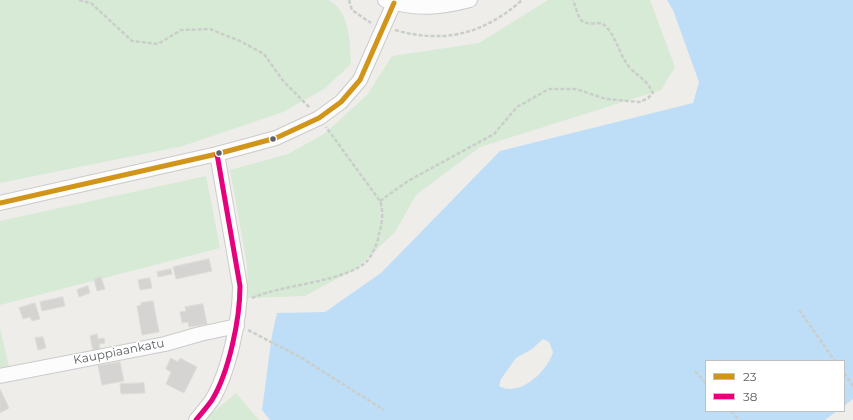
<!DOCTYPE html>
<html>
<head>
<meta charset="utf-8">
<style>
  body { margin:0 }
  #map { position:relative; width:853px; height:420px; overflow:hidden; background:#eeede9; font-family:Montserrat,sans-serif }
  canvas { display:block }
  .legend { position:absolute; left:705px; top:360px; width:140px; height:52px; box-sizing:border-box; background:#fff; border:1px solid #bfc0c2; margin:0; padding:5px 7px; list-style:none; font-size:12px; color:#5e6267 }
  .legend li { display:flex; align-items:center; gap:8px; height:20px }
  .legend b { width:20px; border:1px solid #bfc0c2 }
</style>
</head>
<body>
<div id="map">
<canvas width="853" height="420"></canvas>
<ul class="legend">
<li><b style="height:5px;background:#d1951a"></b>23</li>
<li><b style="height:5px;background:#e5007d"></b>38</li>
</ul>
</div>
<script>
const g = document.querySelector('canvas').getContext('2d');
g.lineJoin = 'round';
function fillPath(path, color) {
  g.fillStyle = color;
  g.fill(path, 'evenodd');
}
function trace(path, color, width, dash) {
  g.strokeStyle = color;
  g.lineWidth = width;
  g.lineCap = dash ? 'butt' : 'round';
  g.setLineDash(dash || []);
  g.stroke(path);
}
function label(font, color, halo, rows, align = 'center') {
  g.font = font + ' Montserrat,sans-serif';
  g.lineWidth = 3;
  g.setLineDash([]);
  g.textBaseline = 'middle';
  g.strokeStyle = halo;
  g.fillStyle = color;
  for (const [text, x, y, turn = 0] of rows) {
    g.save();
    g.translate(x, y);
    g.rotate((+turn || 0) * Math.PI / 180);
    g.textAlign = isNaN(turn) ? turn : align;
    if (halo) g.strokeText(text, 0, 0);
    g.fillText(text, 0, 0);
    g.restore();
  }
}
const green = new Path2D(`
  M0,0H328C350,10 350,43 351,64L324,89L283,112L183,146L0,183Z
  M548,0H650L675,67L661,90L480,147L416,195L395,232L357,268L305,296L248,298L247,264L230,170L288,154L324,134L367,95L392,56L479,43Z
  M206,176L220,248L0,305V221Z
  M0,328L9,367L0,370Z
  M236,393L259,420H204Z`);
const water = new Path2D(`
  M667,0H853V399L844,406V361H706V411H837L825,420H270L262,410L272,335L277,313L325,312L381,273L500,151L693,103L699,82L673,10ZM543,339L549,342L553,352C548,371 519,398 499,386L501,379L516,358L532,349Z`);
const building = new Path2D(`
  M209,259L212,271L176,279L173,267Z
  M171,269L172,274L158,277L157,272Z
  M101,277L105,289L97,291L94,279Z
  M150,278L152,288L140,290L138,280Z
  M88,286L90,293L79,297L77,290Z
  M63,297L65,306L42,311L40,302Z
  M153,301L159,332L142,335L137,306L141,305V303Z
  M35,303L40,319L32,321L30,317L23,319L19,308Z
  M203,304L207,324L189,327L188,322L182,323L180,312L186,311L185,307Z
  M97,334L98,339L104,338L105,343L99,344L100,349L93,351L90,336Z
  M43,337L46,348L38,350L35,338Z
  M171,358L178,362L180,358L197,367L184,393L166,384L171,372L166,369Z
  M120,362L124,381L102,385L98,366Z
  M144,383L145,393L121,394L120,384Z
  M0,389L9,408L0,413Z`);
const path = new Path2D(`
  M79,0L91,3L132,41L158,44L181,30L210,29L240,41L264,54L284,82L310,108
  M349,0L352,10L371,23
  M395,30C444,44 484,34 522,0
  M380,201L408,181L494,134L517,107L549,89H576L606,99L640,102L648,98L653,93C646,79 640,78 630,68C618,54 617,35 602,23C577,25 581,21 573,0
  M252,298C283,284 348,282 368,260C373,254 378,242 379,234C382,223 384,213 380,201L326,127
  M799,310L835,361
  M248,330L300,357L384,410
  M695,371L706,383
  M844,373L853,386
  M731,411L739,420`);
const minor = new Path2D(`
  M385,0C416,10 439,8 470,0
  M0,203L217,154L276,138L319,118L341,102L360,80L394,3
  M0,376L165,344L200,334L237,326
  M196,420C201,414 207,407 212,400C229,372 240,319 240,286L217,154`);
const bus1 = new Path2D(`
  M0,203L217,154L276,138L319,118L341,102L360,80L394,3`);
const bus2 = new Path2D(`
  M196,420C201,414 207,407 212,400C229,372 240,319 240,286L217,154`);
const markers = [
  [273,139,3.5,"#5e6267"],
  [219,153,3.5,"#5e6267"]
];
const streetNames = [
  ["Kauppiaankatu",119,352,-11]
];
fillPath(green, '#d7ead5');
fillPath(water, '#bedef8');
fillPath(building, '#d5d4d2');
trace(building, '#dedcd8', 1);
trace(minor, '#cacbcb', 16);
trace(path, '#cacecb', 2.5, [4, 2]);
trace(minor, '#fcfcfc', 14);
trace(bus1, '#d1951a', 5);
trace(bus2, '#e5007d', 5);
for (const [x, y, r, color] of markers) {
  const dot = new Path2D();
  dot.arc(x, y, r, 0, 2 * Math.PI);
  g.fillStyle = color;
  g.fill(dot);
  trace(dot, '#fff', 1.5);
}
label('12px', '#5e6267', '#fff', streetNames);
</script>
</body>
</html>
